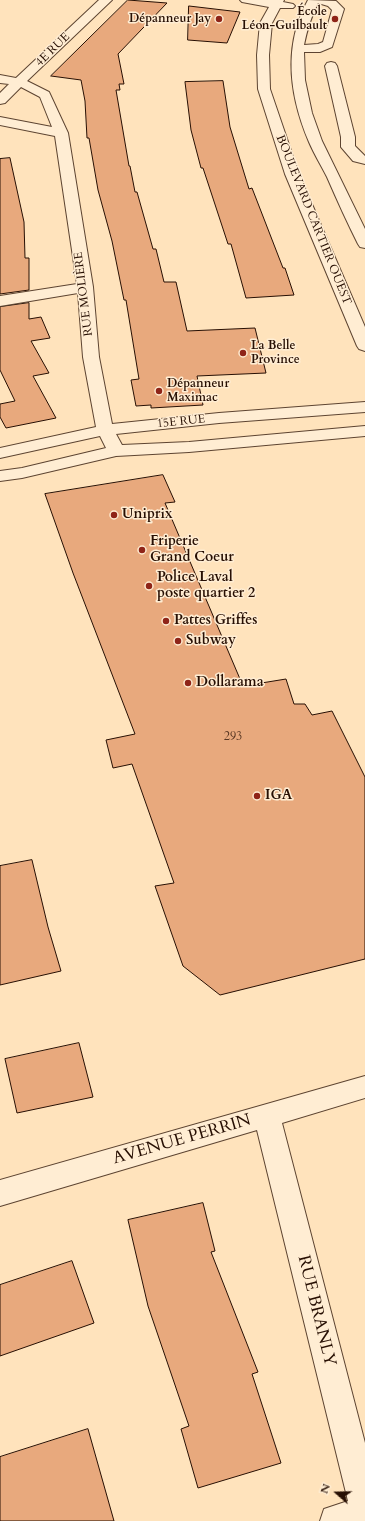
<!DOCTYPE html>
<html>
<head>
<meta charset="utf-8">
<style>
  body { margin:0 }
  #map { position:relative; width:365px; height:1521px; overflow:hidden; background:#ffe3bc; font-family:Cardo,serif }
  canvas { display:block }
  .north { position:absolute; left:317px; top:1473px; width:40px; height:40px; -webkit-text-stroke:3px #ffedd3; paint-order:stroke; rotate:290deg; font-size:11px; font-weight:700; line-height:16px; text-align:center; color:#270f03 }
  .north::after { content:''; display:block; margin:auto; width:14px; height:18px; background:#270f03; clip-path:polygon(50% 0,100% 100%,50% 72%,0 100%) }
</style>
</head>
<body>
<div id="map">
<canvas width="365" height="1521"></canvas>
<div class="north">N</div>
</div>
<script>
const g = document.querySelector('canvas').getContext('2d');
g.lineJoin = 'round';
function fillPath(path, color) {
  g.fillStyle = color;
  g.fill(path, 'evenodd');
}
function trace(path, color, width, dash) {
  g.strokeStyle = color;
  g.lineWidth = width;
  g.lineCap = dash ? 'butt' : 'round';
  g.setLineDash(dash || []);
  g.stroke(path);
}
function label(font, color, halo, rows, align = 'center') {
  g.font = font + ' Cardo,serif';
  g.lineWidth = 3;
  g.setLineDash([]);
  g.textBaseline = 'middle';
  g.strokeStyle = halo;
  g.fillStyle = color;
  for (const [text, x, y, turn = 0] of rows) {
    g.save();
    g.translate(x, y);
    g.rotate((+turn || 0) * Math.PI / 180);
    g.textAlign = isNaN(turn) ? turn : align;
    if (halo) g.strokeText(text, 0, 0);
    g.fillText(text, 0, 0);
    g.restore();
  }
}
const building = new Path2D(`
  M128,0L167,3L118,54L124,84H119L120,90H116L129,166H130L135,192H137L153,249H156L164,282H176L187,331L255,328L266,373L197,376L203,405L151,408V405L136,406L131,380L139,379L126,300H124L112,241L98,190L89,138H87L85,101L81,80L51,76Z
  M189,6L240,12L227,43L188,40Z
  M223,81L230,127L249,189L252,188L283,268H285L294,295L246,298L231,244H228L203,168H201L191,130L185,82Z
  M10,158L24,222L25,258H29V290L0,294V159Z
  M29,303V319L41,317L50,338L31,341L49,373L33,376L56,418L6,428L0,417V404L15,401L0,370V307Z
  M163,475L175,502L165,503L243,686L286,679L294,704H305L312,715L332,711L365,777V959L220,995L183,966L155,886L174,883L132,764L113,768L106,740L135,734L73,573L45,494Z
  M32,860L48,927L61,971L0,985V866Z
  M79,1043L93,1097L17,1113L5,1059Z
  M203,1203L215,1251L211,1252L258,1372L252,1374L281,1463L198,1488L181,1429L189,1426L148,1306L128,1220Z
  M72,1261L94,1323L0,1356V1285Z
  M88,1429L114,1521H0V1457Z`);
const minor = new Path2D(`
  M99,0H112L27,81L49,92L68,133L93,287L99,357L112,424L219,413L365,402V412L219,423L116,434L122,445L189,442L365,426V436L189,452L116,456L22,478L0,481V471L22,468L106,448L100,436L0,458V448L96,427L83,357L78,293L0,306V296L77,284L55,136L0,125V117L52,127L40,97L21,87L5,103L0,104V93L9,84L0,83V75L16,78Z
  M240,0H284L283,2L293,4L295,6L293,8H280L272,23L269,55L270,89L299,174L365,327V351L359,349L357,346L285,174L258,89L257,55L260,23L269,7L242,2Z
  M308,0L336,1L344,9L332,47L320,52H304L305,80L312,113L322,141L365,229V248L360,247L358,244C347,222 337,200 327,177C321,165 314,154 309,142C289,95 283,45 308,0ZM318,3L328,6L332,10L323,42L318,44L304,45C307,30 311,17 318,3Z
  M331,62L335,63L337,66L355,137V146L365,156V164L353,161L341,147V137L325,66L327,63Z
  M365,1076V1098L282,1123L365,1443V1521H320L324,1509L348,1501L257,1130L0,1206V1180Z`);
const markers = [
  [219,19,4,"#8f2418"],
  [335,19,4,"#8f2418"],
  [243,353,4,"#8f2418"],
  [159,391,4,"#8f2418"],
  [114,515,4,"#8f2418"],
  [142,550,4,"#8f2418"],
  [149,586,4,"#8f2418"],
  [166,621,4,"#8f2418"],
  [178,641,4,"#8f2418"],
  [188,683,4,"#8f2418"],
  [257,796,4,"#8f2418"]
];
const farPoinames = [
  ["École",327,12],
  ["Léon-Guilbault",327,26],
  ["Dépanneur Jay",211,19],
  ["La Belle",251,346,"left"],
  ["Province",251,360,"left"],
  ["Dépanneur",167,384,"left"],
  ["Maximac",167,398,"left"]
];
const farStreetnames = [
  ["4E RUE",53,50,-44],
  ["BOULEVARD CARTIER OUEST",313,220,68],
  ["RUE MOLIÈRE",84,294,-97],
  ["15E RUE",181,422,-6]
];
const numberNames = [
  ["293",233,737]
];
const poiNames = [
  ["Uniprix",122,515],
  ["Friperie",150,542],
  ["Grand Coeur",150,558],
  ["Police Laval",157,578],
  ["poste quartier 2",157,594],
  ["Pattes Griffes",174,621],
  ["Subway",186,641],
  ["Dollarama",196,683],
  ["IGA",265,796]
];
const nearStreetnames = [
  ["AVENUE PERRIN",182,1140,-16],
  ["RUE BRANLY",316,1311,76]
];
fillPath(building, '#e8a97d');
trace(building, '#270f03', 1);
trace(minor, '#5d4431', 2);
fillPath(minor, '#ffedd3');
for (const [x, y, r, color] of markers) {
  const dot = new Path2D();
  dot.arc(x, y, r, 0, 2 * Math.PI);
  g.fillStyle = color;
  g.fill(dot);
  trace(dot, '#ffedd3', 1.5);
}
label('bold 12px', '#270f03', '#ffedd3', farPoinames, 'right');
label('12px', '#270f03', '#ffedd3', farStreetnames);
label('12px', '#573622', null, numberNames);
label('bold 14px', '#270f03', '#ffedd3', poiNames, 'left');
label('17px', '#270f03', '#ffedd3', nearStreetnames);
</script>
</body>
</html>
